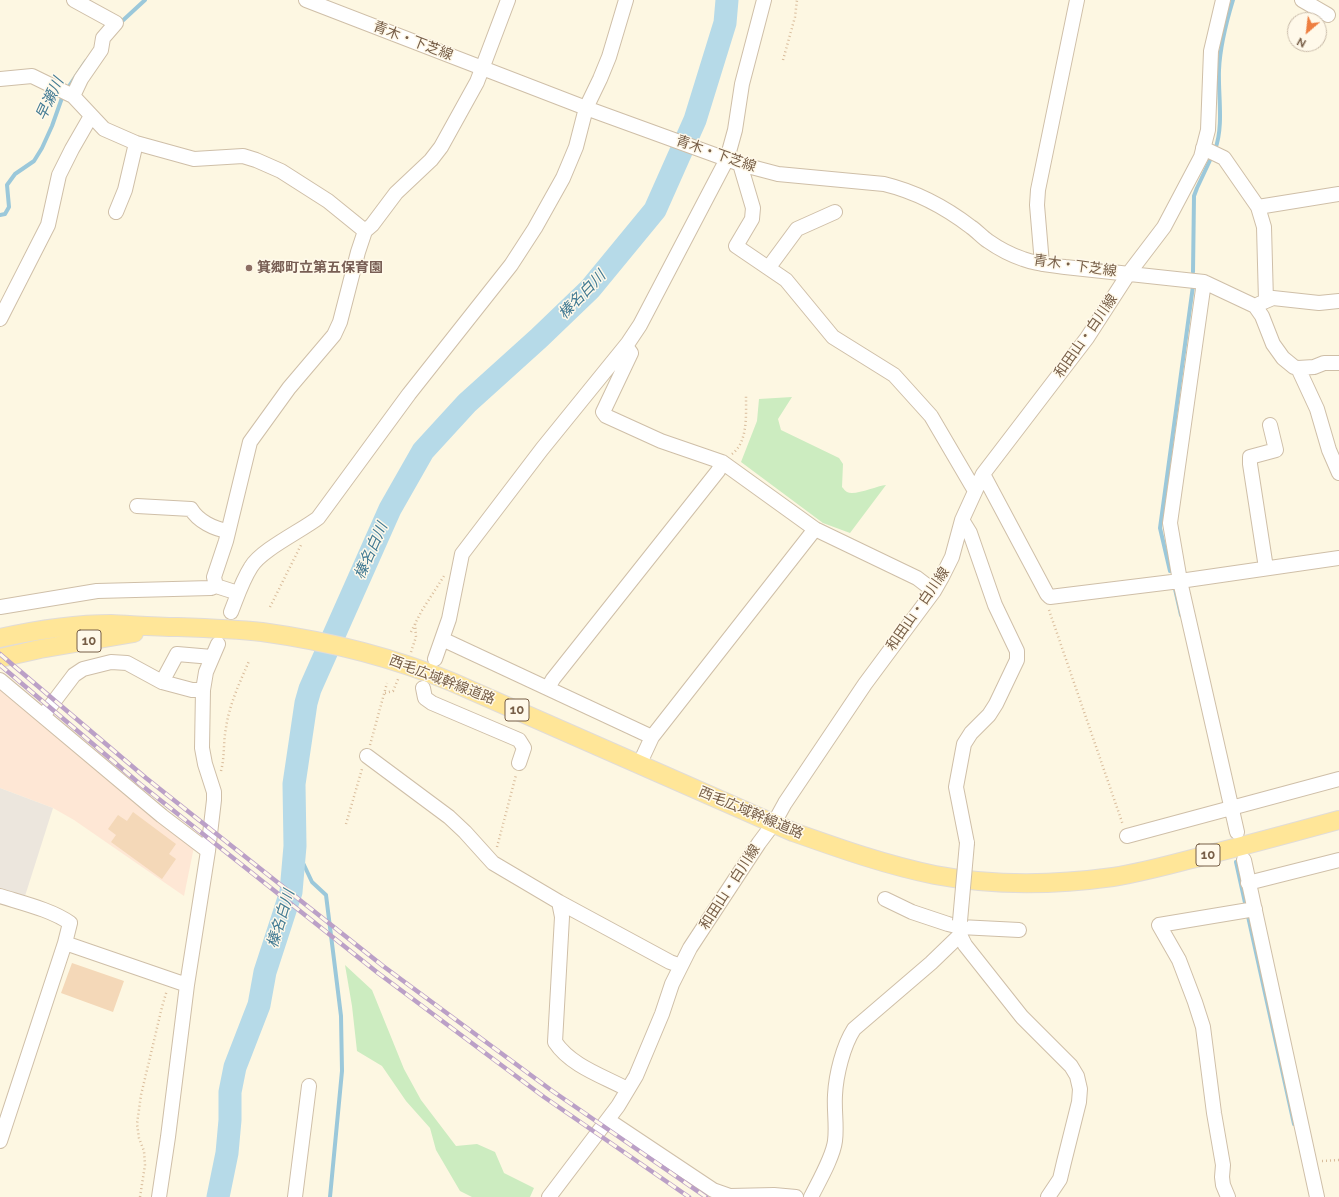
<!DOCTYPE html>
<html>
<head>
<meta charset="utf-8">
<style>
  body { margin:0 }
  #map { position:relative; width:1339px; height:1197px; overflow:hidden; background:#fdf7e2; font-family:Raleway,sans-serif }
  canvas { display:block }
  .north { position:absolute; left:1287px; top:12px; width:40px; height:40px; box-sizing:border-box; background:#fff9ea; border:1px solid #c9bba9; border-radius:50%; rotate:208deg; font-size:11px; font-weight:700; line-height:16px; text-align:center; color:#775e47 }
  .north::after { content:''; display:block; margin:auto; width:14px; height:18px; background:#ee7e40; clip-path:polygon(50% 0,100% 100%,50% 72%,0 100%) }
</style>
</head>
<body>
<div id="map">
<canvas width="1339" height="1197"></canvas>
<div class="north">N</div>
</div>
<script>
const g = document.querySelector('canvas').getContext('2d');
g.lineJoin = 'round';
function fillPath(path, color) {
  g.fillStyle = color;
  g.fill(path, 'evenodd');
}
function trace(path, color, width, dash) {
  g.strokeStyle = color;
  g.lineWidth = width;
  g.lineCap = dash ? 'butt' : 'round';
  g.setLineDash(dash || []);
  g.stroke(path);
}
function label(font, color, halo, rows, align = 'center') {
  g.font = font + ' Raleway,"Noto Sans JP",sans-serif';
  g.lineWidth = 3;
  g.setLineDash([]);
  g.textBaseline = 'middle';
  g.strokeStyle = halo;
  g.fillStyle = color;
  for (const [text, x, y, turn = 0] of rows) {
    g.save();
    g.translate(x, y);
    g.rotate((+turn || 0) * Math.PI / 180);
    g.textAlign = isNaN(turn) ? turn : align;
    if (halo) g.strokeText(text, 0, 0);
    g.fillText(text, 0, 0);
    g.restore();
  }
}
const commercial = new Path2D(`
  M0,686L194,847L184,896L74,820L53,808L0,788Z`);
const industrial = new Path2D(`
  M0,788L53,808L25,896L0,889Z`);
const green = new Path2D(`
  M792,397L778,419L781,430L839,458L843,464L842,487C844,489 845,491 847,492C855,496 876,486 886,485L850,533L823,523L741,462L757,421L759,399Z
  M345,965L372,990L404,1069L421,1100L456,1146L477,1144L495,1152L504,1173L534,1188L530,1197H472L460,1191L436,1150L430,1128L406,1101L382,1066L357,1051L352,1006Z`);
const stream = new Path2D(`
  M119,24L145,0
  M1215,150C1224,125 1218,96 1219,70C1220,46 1226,23 1233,0
  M0,215L5,214L9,207L7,185L15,174L34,161L42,148L52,126L63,95L86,61
  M1193,272L1194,196L1197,188L1212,156
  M1170,571L1160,528L1193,286
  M1175,589L1181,615
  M295,846L312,882L326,895L341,1016L342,1071L330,1197
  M1236,862L1294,1124`);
const river = new Path2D(`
  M218,1197L227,1153L230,1120V1092L235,1067L259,1005L265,972L291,892L295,846L294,784L306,703L310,689L390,509L423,451L467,403L539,338L590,289L655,210L695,120L725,23L727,0`);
const building = new Path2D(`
  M133,812L176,844L169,854L176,859L162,879L111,842L116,835L108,829L118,815L127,821Z
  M72,963L124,981L113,1012L61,993Z`);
const path = new Path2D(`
  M783,60L795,17L797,0
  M732,454C748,442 746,415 746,396
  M270,607L301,545
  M1049,610L1123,825
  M411,632L421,612L444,576
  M411,652L416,637L415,623
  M385,693L393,691L399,677
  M370,745L387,683
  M221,771C225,756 223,742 226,728C229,705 240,682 249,661
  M346,824L362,769
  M497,847L516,775
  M1322,1161L1339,1160
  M140,1197L145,1165L144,1151L139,1138L137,1124L141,1095L162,1007L167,990`);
const minor = new Path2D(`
  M306,0L586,108L740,164L778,174L884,184C917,192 945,207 971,227C977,231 982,237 988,241C998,248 1011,255 1023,259C1036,264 1051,265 1065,267L1204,282L1255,306L1262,316L1273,344L1283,358L1294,367L1298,368L1314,367L1324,363H1339
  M1302,0L1328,15
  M0,79L32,76L73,96L104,129L136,143L194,159L243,156L256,160L281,171L328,201L365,231
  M73,96L81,79L101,50L103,38L116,23L74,0
  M1203,148L1224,158L1258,207L1339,194
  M740,164L753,208L752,219L736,246L786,280L833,337L894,375L931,416L975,491
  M1258,207L1264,227L1266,301
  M116,212L125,190L136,143
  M1042,264L1037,205L1038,190L1077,0
  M769,267L797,229L835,212
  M1204,282L1170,523L1180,581L1237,832
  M1259,304L1273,298L1319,303L1339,301
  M0,319L48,225L59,175L72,149L91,116
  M626,346L631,353L603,412L606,416L661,441L722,462
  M1298,368L1317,409L1329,450L1339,473
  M983,474L1047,594L1050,597L1180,581L1339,558
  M137,506L191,509C198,521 214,529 228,531
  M962,520L970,533L995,605L1017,651V660L996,704L989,715L971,733L964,744L956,787L967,843
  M1266,568L1250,464V457L1276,450L1270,425
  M238,593L216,586L214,577L226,541L250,442L289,388L334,335L340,322L358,252L365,231L372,225L396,193L431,160L441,147L477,82L508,0
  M0,607L97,591L211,588L216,586
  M231,612C237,597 242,581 251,567C261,550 301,531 318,518L409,394L511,265L535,228L563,178L576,147L586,108L600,79L609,57L626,0
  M442,639L652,737
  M435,659L449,619L462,554L542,449L628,343L640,325L727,159L735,130L742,84L764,0
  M0,680L162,816L208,851
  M162,682L177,654L212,657
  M423,688L425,698L432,703L519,740L524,748L519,763
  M548,688L553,679L718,471L722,462L815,529L917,578L934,591
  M43,716L74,675L83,669L111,662L127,663L162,682L192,690H203
  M367,756L449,817L465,832L493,863L559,902L670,962L681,966
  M639,765L652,737L815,529
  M1127,836L1339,779
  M1244,860L1317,1197
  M1248,883L1339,860
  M0,896C22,903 52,910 70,923L65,943L0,1141
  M885,899L912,912L948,924L960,927L1019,930
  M559,902L562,917L555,1042C571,1066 603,1076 627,1089
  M960,921V935L965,945L1022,1017L1071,1066L1077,1076L1080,1089L1079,1102L1064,1162L1060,1179L1048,1197
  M65,943L187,985
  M608,1120L713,1190L730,1196L774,1195L796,1197
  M159,1197L168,1137L187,985L208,851L214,800V792L205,764L202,748L203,690L206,672L218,644
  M295,1197L309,1086
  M549,1197L618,1106L636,1076L662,1014L672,984L690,948L759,843L774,823L785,803L865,684L934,591L942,577L952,557L962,520L983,474L1087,338L1129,273L1164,227L1201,157L1208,130L1211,51L1223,0
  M811,1197C819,1181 833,1157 835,1141C837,1126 834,1111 835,1095C836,1075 843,1046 854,1029L931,963L960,935
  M1228,1197L1223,1185L1222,1177L1223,1165L1214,1113L1203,1027L1195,1002L1179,960L1159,925L1255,909`);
const major = new Path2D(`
  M0,638C36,630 74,624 111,624C133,625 155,627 178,627C206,628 234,629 262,632C327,641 392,657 452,682L793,832C841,849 886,865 935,875C993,886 1055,885 1113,877C1145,872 1176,863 1207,855C1251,844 1295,832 1339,820
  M0,658L40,649L134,633`);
const rail = new Path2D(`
  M0,654L146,778L383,966L551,1090L706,1197
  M0,665L140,784L378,973L544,1097L689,1197`);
const minorBridge = new Path2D(`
  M960,921L967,843`);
const markers = [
  [249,268,4,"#8d6e63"]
];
const shields = [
  [89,641,24],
  [517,710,24],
  [1208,855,24]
];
const shieldNames = [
  ["10",89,641],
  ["10",517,710],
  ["10",1208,855]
];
const streetNames = [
  ["青木・下芝線",413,41,21],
  ["青木・下芝線",716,154,19],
  ["青木・下芝線",1075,266,8],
  ["和田山・白川線",1086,336,-55],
  ["和田山・白川線",918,609,-55],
  ["西毛広域幹線道路",442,680,21],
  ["西毛広域幹線道路",751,813,23],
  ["和田山・白川線",730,887,-57]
];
const educationNames = [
  ["箕郷町立第五保育園",257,268]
];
const waterNames = [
  ["早瀬川",50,99,-65],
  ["榛名白川",582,295,-46],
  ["榛名白川",371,551,-66],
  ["榛名白川",281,919,-73]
];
fillPath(commercial, '#fee7d5');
fillPath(industrial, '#ece6dd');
fillPath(green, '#ccecc0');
trace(stream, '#9bc8da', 4);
trace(river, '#b6dae8', 23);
fillPath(building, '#f4d8b8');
trace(minor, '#cfbfa8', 16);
trace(major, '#e1dcd7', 20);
trace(path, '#d9bc9b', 2.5, [1, 3]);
trace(minor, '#fff', 14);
trace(major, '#ffe698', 18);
trace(rail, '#bba0c7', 4.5);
trace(rail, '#fff9ea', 3, [9]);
trace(minorBridge, '#cfbfa8', 16, []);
trace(minorBridge, '#fff', 14);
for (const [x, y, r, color] of markers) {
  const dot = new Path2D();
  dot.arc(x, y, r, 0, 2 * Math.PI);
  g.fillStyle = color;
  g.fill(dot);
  trace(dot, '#fff9ea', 1.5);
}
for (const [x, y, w] of shields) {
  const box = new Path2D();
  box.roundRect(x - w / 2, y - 11, w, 22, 3);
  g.fillStyle = '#fff9ea';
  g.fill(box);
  trace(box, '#775e47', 1);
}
label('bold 13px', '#775e47', null, shieldNames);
label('14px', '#775e47', '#fff9ea', streetNames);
label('bold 14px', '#785e54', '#fff9ea', educationNames, 'left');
label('italic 15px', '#427a93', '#fff9ea', waterNames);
</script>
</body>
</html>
